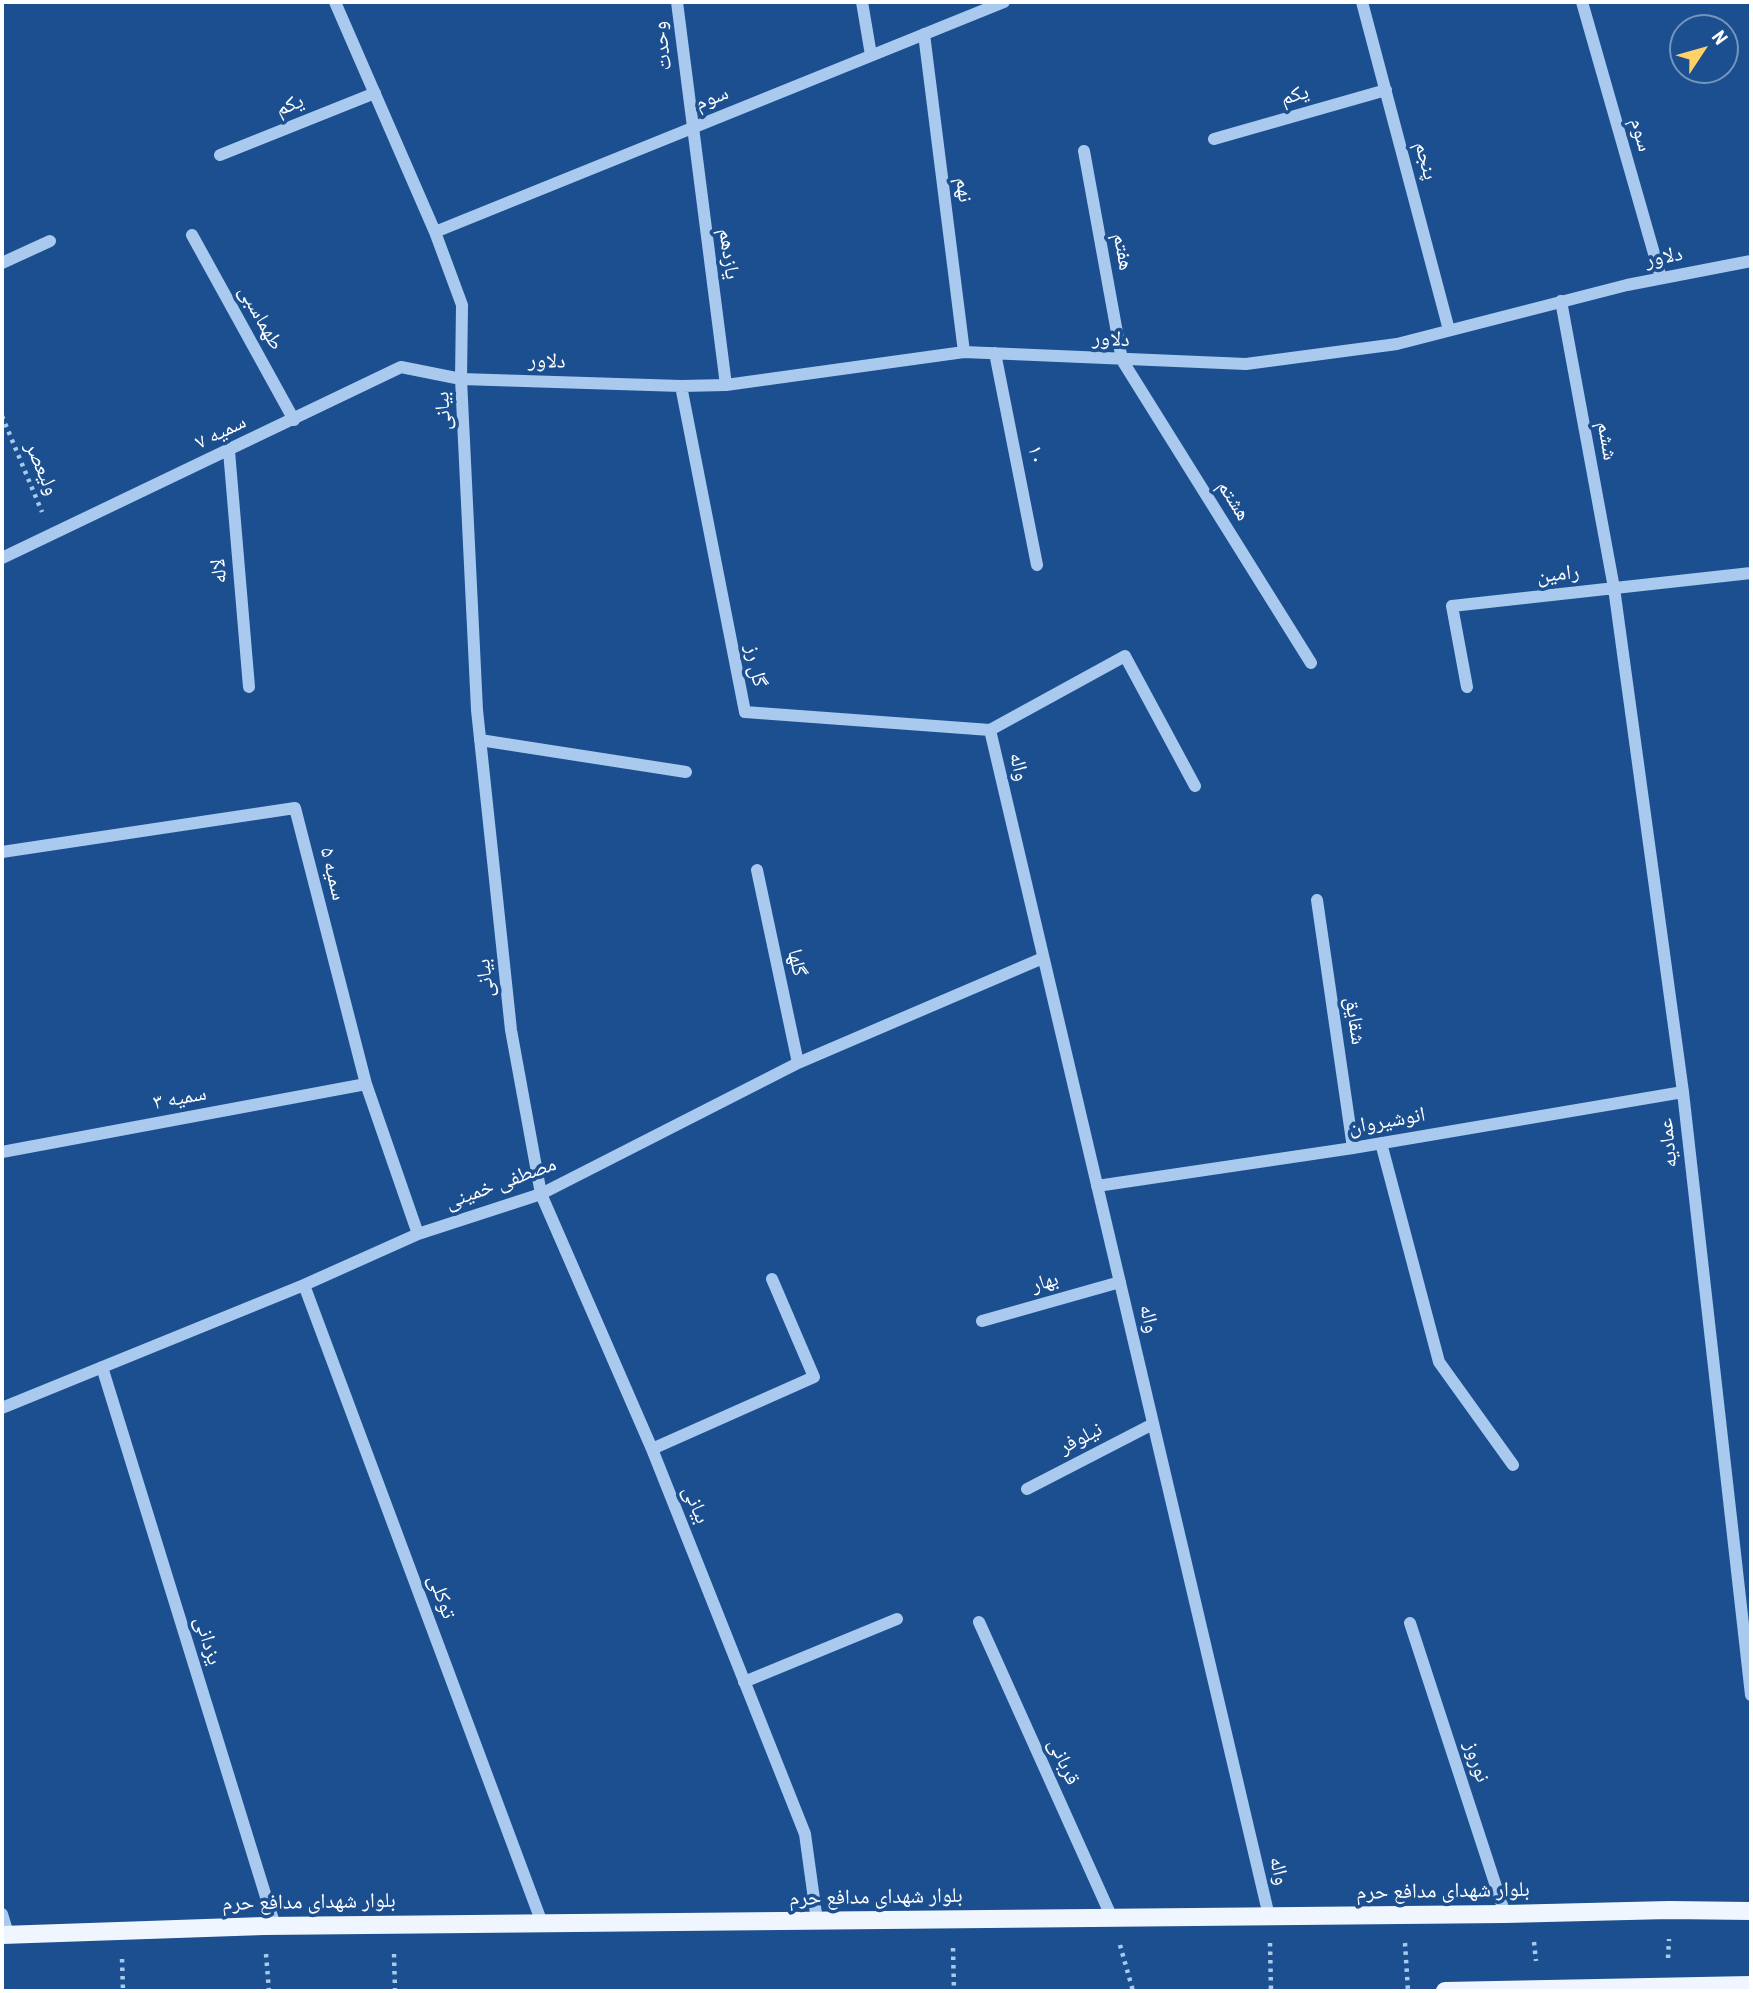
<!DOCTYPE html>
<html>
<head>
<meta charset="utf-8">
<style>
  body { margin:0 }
  #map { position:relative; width:1753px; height:1993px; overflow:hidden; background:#1b4f8f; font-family:"Roboto Condensed",sans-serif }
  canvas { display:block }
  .frame { position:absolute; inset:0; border:4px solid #fff; pointer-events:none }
  .north { position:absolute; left:1669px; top:14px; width:70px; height:70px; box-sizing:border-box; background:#1b4f8f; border:2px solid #7695bc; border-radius:50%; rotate:54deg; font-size:19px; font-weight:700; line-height:28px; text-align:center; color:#fff }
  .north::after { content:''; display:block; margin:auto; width:24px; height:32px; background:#ffd166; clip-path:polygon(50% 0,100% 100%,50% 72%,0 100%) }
</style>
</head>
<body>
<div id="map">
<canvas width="1753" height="1993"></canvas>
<div class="frame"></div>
<div class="north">N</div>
</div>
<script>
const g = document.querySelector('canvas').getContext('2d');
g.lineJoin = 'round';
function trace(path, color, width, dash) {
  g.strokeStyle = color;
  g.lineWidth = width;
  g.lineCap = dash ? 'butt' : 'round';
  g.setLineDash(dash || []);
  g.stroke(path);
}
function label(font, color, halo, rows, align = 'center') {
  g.font = font + ' "Roboto Condensed","Noto Naskh Arabic",sans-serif';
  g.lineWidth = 7;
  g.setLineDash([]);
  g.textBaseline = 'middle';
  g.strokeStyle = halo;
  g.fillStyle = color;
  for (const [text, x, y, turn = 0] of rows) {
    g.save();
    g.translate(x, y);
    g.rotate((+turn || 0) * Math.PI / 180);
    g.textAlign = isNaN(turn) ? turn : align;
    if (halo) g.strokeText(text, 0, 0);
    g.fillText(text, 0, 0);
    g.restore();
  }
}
const path = new Path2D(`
  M2,416L42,512
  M1534,1942L1536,1961
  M1270,1943L1271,1991
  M1405,1943L1408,1991
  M1120,1945L1133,1991
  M953,1948L954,1991
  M266,1954L269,1991
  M394,1954L395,1991
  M1668,1958L1669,1939
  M122,1959L123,1991`);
const minor = new Path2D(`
  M335,2L435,232L462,305L461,379L477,710L511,1030L541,1194L652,1449L805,1834L817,1921
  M677,2L726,385
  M862,2L871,55
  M1362,2L1449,330
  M1582,2L1661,278
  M924,34L964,352
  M1214,139L1386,90
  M1084,151L1122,360L1311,663
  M220,155L375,93
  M435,232L1004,2
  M192,235L294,420
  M2,263L50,241
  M1561,301L1614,588L1683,1092L1751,1695
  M995,353L1037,565
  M681,386L745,712L990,730
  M229,451L249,687
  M2,558L401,367L461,379L681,386L726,385L964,352L1246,364L1397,344L1627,285L1751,261
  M1467,687L1452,606L1751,573
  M990,730L1269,1916
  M990,730L1125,656L1195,786
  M480,740L686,772
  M2,852L295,808L366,1084L418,1234
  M757,870L798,1063
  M1317,900L1353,1148
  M1381,1143L1439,1362L1513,1465
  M2,1152L366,1084
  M1097,1186L1353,1148L1683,1092
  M304,1285L542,1923
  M982,1321L1120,1282
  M102,1367L275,1926
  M2,1408L304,1285L418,1234L541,1194L798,1063L1043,958
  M652,1449L814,1377L772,1279
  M1027,1489L1153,1424
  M979,1622L1112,1918
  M1410,1623L1505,1914
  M744,1682L897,1619
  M2,1914L8,1934`);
const major = new Path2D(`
  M2,1935L264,1926L1505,1914L1669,1910L1751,1911
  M1445,1991L1751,1985`);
const streetNames = [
  ["وحدت",663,46,-97],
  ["یکم",1295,96,-16],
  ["سوم",712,99,-22],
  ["یکم",290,106,-22],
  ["سوم",1640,135,74],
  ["پنجم",1425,161,75],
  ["نهم",963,190,83],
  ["هفتم",1122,252,80],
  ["یازدهم",728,254,82],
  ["دلاور",1664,258,-11],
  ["طهماسبی",260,318,61],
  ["دلاور",1111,340,3],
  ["دلاور",547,362,2],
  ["بیانی",444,411,-93],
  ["سمیه ۷",221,433,-26],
  ["ششم",1606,441,80],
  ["۱۰",1035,455,79],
  ["ولیعصر",41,469,67],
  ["هشتم",1233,501,58],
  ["لاله",220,571,-95],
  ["رامین",1558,575,-6],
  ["گل رز",755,666,79],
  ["واله",1018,767,77],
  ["سمیه ۵",332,874,76],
  ["گلها",796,963,78],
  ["بیانی",486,978,-96],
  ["شقایق",1354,1021,82],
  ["سمیه ۳",180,1099,-11],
  ["انوشیروان",1387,1122,-10],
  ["عمادیه",1669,1143,-96],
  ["مصطفی خمینی",501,1184,-20],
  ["بهار",1045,1283,-16],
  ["واله",1148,1319,77],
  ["نیلوفر",1081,1439,-27],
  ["بیانی",695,1505,68],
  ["توکلی",441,1597,70],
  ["یزدانی",207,1641,73],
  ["قربانی",1063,1762,66],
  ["نوروز",1476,1762,72],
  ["واله",1278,1871,77],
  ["بلوار شهدای مدافع حرم",1443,1892,-1],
  ["بلوار شهدای مدافع حرم",876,1898,-1],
  ["بلوار شهدای مدافع حرم",309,1903,-1]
];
trace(path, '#a9c9ee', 4.5, [3.5, 5]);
trace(minor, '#a9c9ee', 12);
trace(major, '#f0f6ff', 18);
label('21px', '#fff', '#1b4f8f', streetNames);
</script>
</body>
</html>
